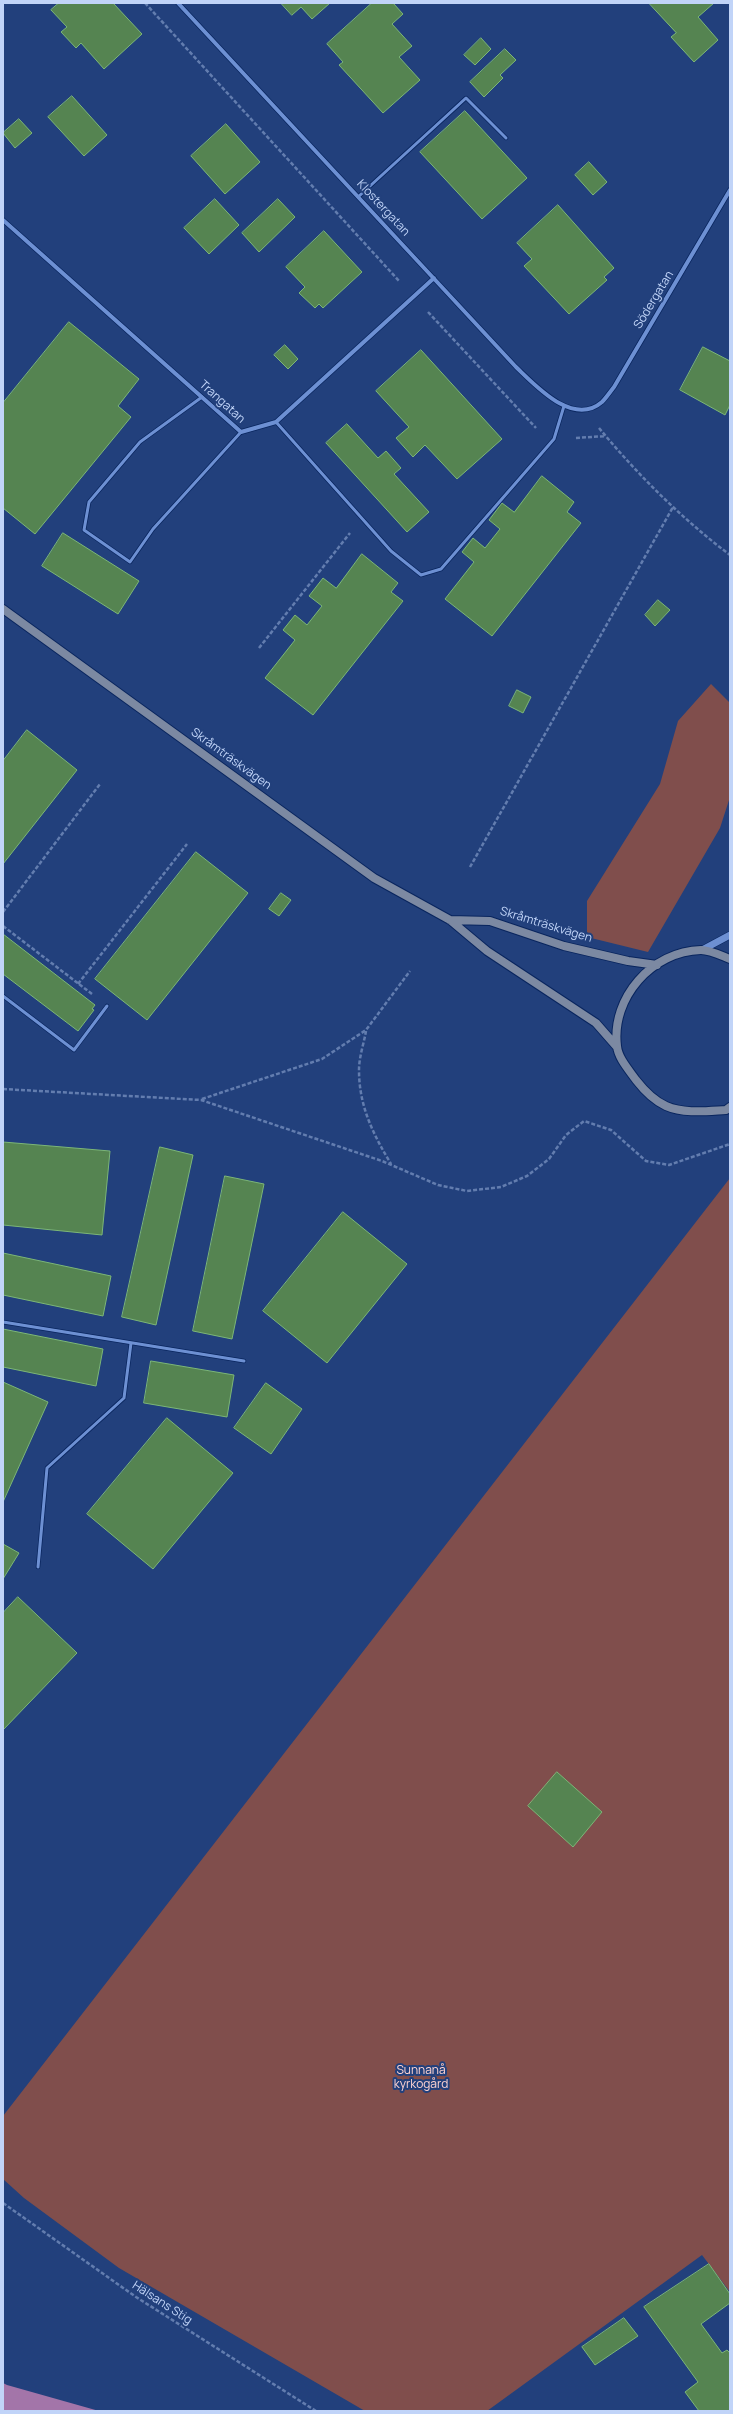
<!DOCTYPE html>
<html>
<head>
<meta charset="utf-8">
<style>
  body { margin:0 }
  #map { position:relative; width:733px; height:2414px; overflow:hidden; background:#22407c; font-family:Manrope,sans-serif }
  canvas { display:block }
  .frame { position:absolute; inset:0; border:4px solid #c1d4f8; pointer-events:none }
</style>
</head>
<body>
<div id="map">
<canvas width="733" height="2414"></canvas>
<div class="frame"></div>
</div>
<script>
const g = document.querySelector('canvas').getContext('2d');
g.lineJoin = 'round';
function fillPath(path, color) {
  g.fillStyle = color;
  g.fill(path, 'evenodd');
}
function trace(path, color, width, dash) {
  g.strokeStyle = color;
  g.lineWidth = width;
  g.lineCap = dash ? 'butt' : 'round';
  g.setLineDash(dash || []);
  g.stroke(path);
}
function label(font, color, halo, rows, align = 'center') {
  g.font = font + ' Manrope,sans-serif';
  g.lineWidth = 4;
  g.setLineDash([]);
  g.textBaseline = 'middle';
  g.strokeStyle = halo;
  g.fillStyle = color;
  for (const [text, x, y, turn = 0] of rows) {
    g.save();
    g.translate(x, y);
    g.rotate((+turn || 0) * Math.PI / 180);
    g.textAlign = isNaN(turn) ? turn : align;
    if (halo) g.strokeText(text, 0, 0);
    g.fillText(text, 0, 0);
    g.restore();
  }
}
const green = new Path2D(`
  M711,684L730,703V797L720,828L648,952L587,937V901L660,784L678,721Z
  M730,1178V2292L702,2255L487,2411H365L119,2268L24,2198L3,2179V2116Z`);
const water = new Path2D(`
  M3,2383L7,2385L99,2411H3Z`);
const building = new Path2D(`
  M59,3H113L142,34L104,69L81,43L76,48L61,32L67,27L51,10Z
  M281,3H330L312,19L301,7L292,15Z
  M372,3H393L403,14L392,24L412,46L399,57L420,80L383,113L339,65L343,62L327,44Z
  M649,3H714L698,17L718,40L694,62L671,37L676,33Z
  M481,38L491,49L475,65L464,55Z
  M505,49L516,60L500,75L503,78L484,97L470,82Z
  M72,96L107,135L84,156L48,117Z
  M465,111L527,178L482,219L420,152Z
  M19,119L32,133L15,148L3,133Z
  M226,124L260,162L225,194L191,156Z
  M589,162L607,182L593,195L575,175Z
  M215,199L239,225L209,254L184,228Z
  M278,199L295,217L259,252L242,233Z
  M558,205L614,268L604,277L607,280L569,314L524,266L532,259L517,243Z
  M324,231L362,272L323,308L319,304L315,308L299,293L305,287L286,267Z
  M69,322L139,379L118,406L131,417L35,534L3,508V403Z
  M285,345L298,359L288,369L274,355Z
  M703,347L730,361V405L725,415L680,390Z
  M421,350L502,439L457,479L425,445L413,457L396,438L409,427L376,391Z
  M347,424L378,458L386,451L401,468L394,474L429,512L407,532L326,443Z
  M542,476L574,502L567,512L581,523L492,636L445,599L474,562L462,552L473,538L485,548L500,529L489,520L502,503L514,512Z
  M63,533L139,581L118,614L42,566Z
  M362,554L398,583L391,592L403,601L313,715L265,678L295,640L283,630L295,615L307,625L322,606L309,596L323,578L336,588Z
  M658,600L670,610L655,626L645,615Z
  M517,690L531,697L523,713L509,706Z
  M27,730L77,770L3,864V761Z
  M196,852L248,893L147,1020L95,979Z
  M281,893L291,900L279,916L269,909Z
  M3,934L95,1005L92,1009L94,1010L78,1031L3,974Z
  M3,1142L110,1151L102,1235L3,1225Z
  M160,1147L193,1155L156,1325L122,1317Z
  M225,1176L264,1184L232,1339L193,1331Z
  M343,1212L407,1264L327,1363L263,1311Z
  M3,1253L111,1276L103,1316L3,1295Z
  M3,1329L103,1349L96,1386L3,1367Z
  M151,1361L234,1375L227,1417L144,1403Z
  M3,1382L48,1402L3,1502Z
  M266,1383L302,1409L271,1454L234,1428Z
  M167,1418L233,1473L153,1569L87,1514Z
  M3,1544L19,1553L3,1579Z
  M18,1597L77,1653L3,1730V1613Z
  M557,1772L602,1812L573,1847L528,1806Z
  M709,2264L730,2294V2303L701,2324L722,2353L727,2350L730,2353V2411H699L685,2392L698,2382L644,2307Z
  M624,2318L638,2336L595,2365L582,2347Z`);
const path = new Path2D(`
  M145,3L400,282
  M428,312L536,428
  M599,428C638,475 681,518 730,555
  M576,438L606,436
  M259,648L350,533
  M470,867L673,507
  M3,912L100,784
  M3,926L92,994
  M78,984L187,844
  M366,1031C364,1043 359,1057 359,1070C359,1106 373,1134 391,1164
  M3,1089L201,1100L382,1161L438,1185L467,1191L501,1187L527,1176L549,1159L566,1135L584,1121L611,1130L646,1161L669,1165L730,1144
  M202,1099L322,1059L366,1030L410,971
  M3,2203L136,2297L316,2411`);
const service = new Path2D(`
  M358,197L466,98L506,138
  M202,397L140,442L89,502L84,530L130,562L153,529L241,432
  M276,422L391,551L421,575L441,569L554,439L564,406
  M3,996L74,1050L107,1006
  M3,1322L244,1361
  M38,1567L47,1468L124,1398L131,1343`);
const minor = new Path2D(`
  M178,3L516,367C536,386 573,427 602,402C606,398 610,392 614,387L730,190
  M3,220L241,432L276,422L434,278`);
const tertiary = new Path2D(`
  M702,950L730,935`);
const secondary = new Path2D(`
  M3,609L374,878L450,920L487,951L596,1023L617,1047
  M450,920L490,921L564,946L628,961L657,965
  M730,959C722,956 710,950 701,950C652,951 611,998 617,1046C618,1058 629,1070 636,1080C643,1089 655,1101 666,1106C684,1114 707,1111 726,1110L730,1107`);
const streetNames = [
  ["Klostergatan",383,208,47],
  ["Södergatan",654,300,-59],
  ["Trangatan",222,402,42],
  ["Skråmträskvägen",231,759,36],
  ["Skråmträskvägen",546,925,17],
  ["Hälsans Stig",162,2303,33]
];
const parkNames = [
  ["Sunnanå",421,2071],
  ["kyrkogård",421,2085]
];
fillPath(green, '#804e4c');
fillPath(water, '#a375a9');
fillPath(building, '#558451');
trace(building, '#7cb677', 1);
trace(service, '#09255e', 4.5);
trace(minor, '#09255e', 5.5);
trace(tertiary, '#09255e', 8);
trace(secondary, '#09255e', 10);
trace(path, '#637daf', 2.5, [4, 2]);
trace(service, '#6d90d3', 3);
trace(minor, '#6d90d3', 4);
trace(tertiary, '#6d90d3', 7);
trace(secondary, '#7c89a2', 8);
label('12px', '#c1d4f8', '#22407c', streetNames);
label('12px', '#fed3d0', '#22407c', parkNames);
</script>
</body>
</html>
